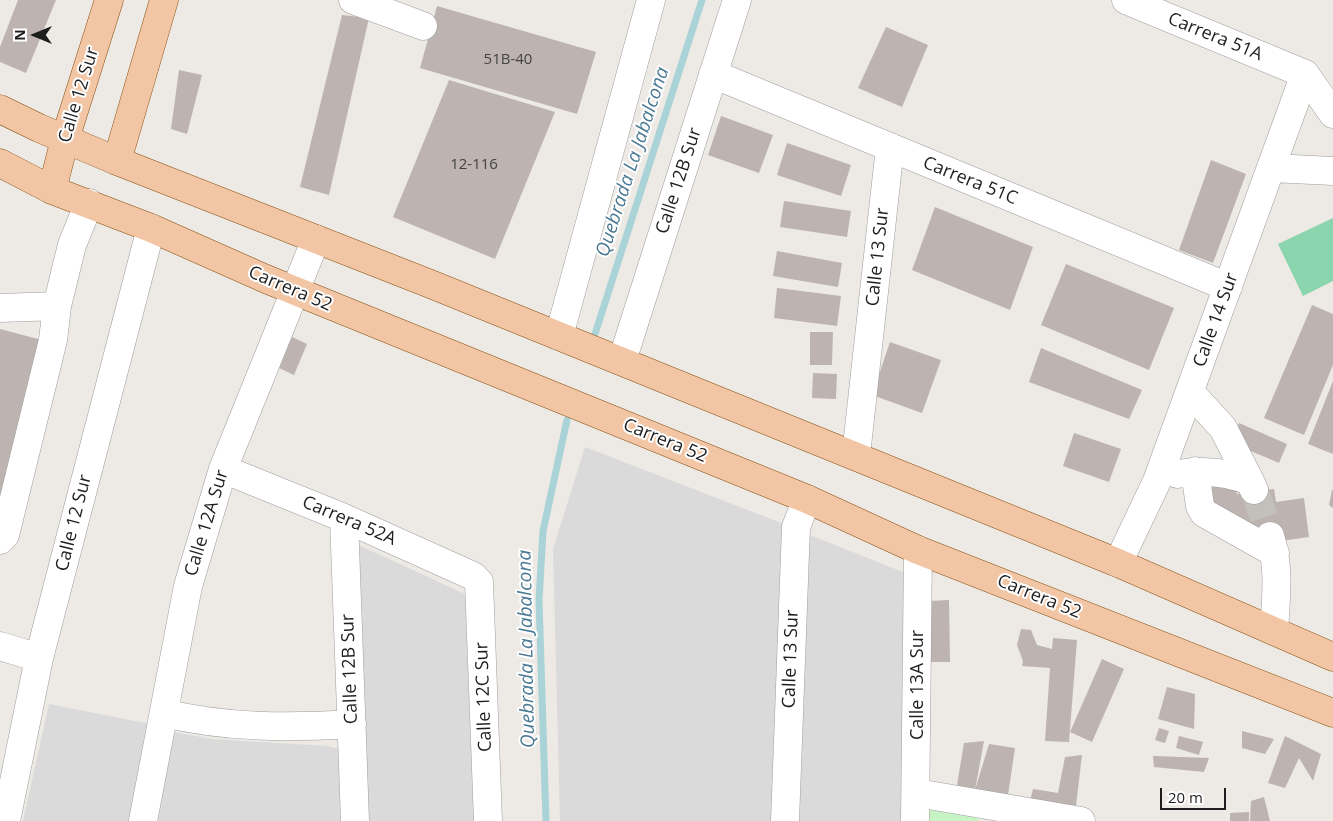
<!DOCTYPE html>
<html>
<head>
<meta charset="utf-8">
<style>
  body { margin:0 }
  #map { position:relative; width:1333px; height:821px; overflow:hidden; background:#ede9e4; font-family:"Open Sans",sans-serif }
  canvas { display:block }
  .north { position:absolute; left:10px; top:10px; width:50px; height:50px; -webkit-text-stroke:4px #fff; paint-order:stroke; rotate:270deg; font-size:14px; font-weight:700; line-height:20px; text-align:center; color:#1d1d1d }
  .north::after { content:''; display:block; margin:auto; width:18px; height:22px; background:#1d1d1d; clip-path:polygon(50% 0,100% 100%,50% 72%,0 100%) }
  .scale { position:absolute; left:1160px; top:788px; width:66px; height:22px; box-sizing:border-box; border:2px solid #1d1d1d; border-top:0; padding-left:6px; font-size:15px; line-height:18px; white-space:nowrap; color:#1d1d1d; -webkit-text-stroke:4px #fff; paint-order:stroke }
</style>
</head>
<body>
<div id="map">
<canvas width="1333" height="821"></canvas>
<div class="north">N</div>
<div class="scale">20 m</div>
</div>
<script>
const g = document.querySelector('canvas').getContext('2d');
g.lineJoin = 'round';
function fillPath(path, color) {
  g.fillStyle = color;
  g.fill(path, 'evenodd');
}
function trace(path, color, width, dash) {
  g.strokeStyle = color;
  g.lineWidth = width;
  g.lineCap = dash ? 'butt' : 'round';
  g.setLineDash(dash || []);
  g.stroke(path);
}
function label(font, color, halo, rows, align = 'center') {
  g.font = font + ' "Open Sans",sans-serif';
  g.lineWidth = 4;
  g.setLineDash([]);
  g.textBaseline = 'middle';
  g.strokeStyle = halo;
  g.fillStyle = color;
  for (const [text, x, y, turn = 0] of rows) {
    g.save();
    g.translate(x, y);
    g.rotate((+turn || 0) * Math.PI / 180);
    g.textAlign = isNaN(turn) ? turn : align;
    if (halo) g.strokeText(text, 0, 0);
    g.fillText(text, 0, 0);
    g.restore();
  }
}
const residential = new Path2D(`
  M585,447L789,526L771,821H560L553,549Z
  M802,532L913,576L904,821H793Z
  M354,543L465,594L474,821H362Z
  M49,704L150,724L129,821H23Z
  M168,731L212,739L328,746L343,750L347,821H149Z`);
const park = new Path2D(`
  M918,804L978,816V821H918Z`);
const pitch = new Path2D(`
  M1333,218V281L1303,296L1278,244Z`);
const stream = new Path2D(`
  M595,334L702,0
  M546,821L539,600L543,531L567,420`);
const building = new Path2D(`
  M18,0H56L26,73L0,62V47Z
  M437,6L596,52L577,114L420,68Z
  M342,15L369,18L329,195L300,187Z
  M886,27L928,45L902,107L858,88Z
  M179,70L202,75L187,134L171,129Z
  M449,80L555,112L495,259L393,217Z
  M721,116L773,135L759,173L708,155Z
  M787,143L851,165L841,196L777,175Z
  M1211,160L1246,174L1213,263L1179,250Z
  M784,201L851,211L847,237L780,227Z
  M935,207L1033,247L1010,310L912,270Z
  M777,251L842,263L838,287L773,276Z
  M1066,264L1174,308L1149,370L1041,325Z
  M777,288L841,296L837,326L774,318Z
  M1312,305L1333,314V365L1304,435L1264,418Z
  M0,329L42,340L0,501Z
  M810,332H833L832,365H810Z
  M292,337L307,344L294,375L279,368Z
  M890,342L941,360L922,413L872,395Z
  M1041,348L1142,390L1129,419L1029,382Z
  M813,373L837,374L836,399L812,398Z
  M1333,381V454L1308,444Z
  M1239,423L1287,444L1279,463L1232,443Z
  M1074,433L1121,449L1109,482L1063,466Z
  M1234,480L1237,494L1274,489L1276,502L1304,498L1309,537L1281,541L1207,525L1205,482Z
  M1332,490H1333V508L1329,505Z
  M949,600L950,662H929V601Z
  M1021,629L1031,630L1037,645L1052,649L1053,638L1077,640L1069,742L1045,741L1050,668L1022,666L1023,661L1017,645Z
  M1102,659L1124,669L1092,742L1070,732Z
  M1167,687L1195,694L1194,729L1158,719Z
  M1159,728L1169,731L1165,743L1155,740Z
  M1242,731L1274,739L1265,754L1242,748Z
  M1179,736L1203,742L1199,755L1176,748Z
  M1285,736L1321,754L1313,781L1299,758L1285,788L1268,783Z
  M984,741L975,790L989,744L1015,748L1008,795L956,791L964,743Z
  M1082,755L1075,814L1029,805L1033,789L1058,793L1065,757Z
  M1153,756L1209,758L1204,772L1154,767Z
  M1264,797L1270,821H1250L1251,801Z
  M1249,812V821H1230V813Z`);
const minorTunnel = new Path2D(`
  M1255,491L1268,530`);
const minor = new Path2D(`
  M353,0L423,26
  M1126,0L1305,74L1333,114
  M713,74L1228,287
  M1271,168L1333,171
  M0,308L57,306
  M559,336L651,0
  M622,361L737,0
  M1190,392L1223,428L1250,481
  M856,455L890,147
  M223,469L344,518L473,576L479,582L488,821
  M1195,471L1200,506L1204,513L1275,553
  M1177,474C1202,470 1226,471 1250,481L1254,490
  M344,518L355,821
  M1270,536C1280,568 1276,598 1274,631
  M0,540L5,535L53,340L57,306L72,245L89,203
  M1118,563L1157,481L1305,74
  M0,646L39,658
  M164,713C226,728 288,728 352,724
  M917,793L1081,821
  M6,821L39,658L151,228
  M143,821L188,586L223,469L316,239
  M785,821L796,527L807,499
  M915,821L918,550`);
const major = new Path2D(`
  M0,109L39,128L117,161L433,285L1118,563L1333,657
  M117,161L164,0
  M0,163L52,190L151,228L266,279L807,499L918,550L1333,713
  M52,190L65,139L109,0`);
const numberNames = [
  ["51B-40",508,60],
  ["12-116",474,165]
];
const streetNames = [
  ["Carrera 51A",1215,37,22],
  ["Calle 12 Sur",79,95,-73],
  ["Calle 12B Sur",679,181,-72],
  ["Carrera 51C",970,181,22],
  ["Calle 13 Sur",878,257,-84],
  ["Carrera 52",290,289,23],
  ["Calle 14 Sur",1216,320,-70],
  ["Carrera 52",665,441,22],
  ["Carrera 52A",349,521,23],
  ["Calle 12 Sur",74,523,-76],
  ["Calle 12A Sur",207,523,-73],
  ["Carrera 52",1039,597,22],
  ["Calle 13 Sur",791,659,-88],
  ["Calle 12B Sur",350,669,-92],
  ["Calle 13A Sur",918,685,-90],
  ["Calle 12C Sur",484,697,-92]
];
const waterNames = [
  ["Quebrada La Jabalcona",633,162,-72],
  ["Quebrada La Jabalcona",527,649,-91]
];
fillPath(residential, '#dbdadb');
fillPath(park, '#c8f4c5');
fillPath(pitch, '#8ad5ad');
trace(stream, '#a9d3d7', 7);
fillPath(building, '#bdb4b1');
trace(minorTunnel, '#c3c0bc', 28, [28, 14]);
trace(minor, '#9e9e9e', 29);
trace(major, '#884f0f', 29);
trace(minor, '#fff', 28);
trace(major, '#f2c6a4', 28);
label('15px', '#454342', null, numberNames);
label('18px', '#1d1d1d', '#fff', streetNames);
label('italic 19px', '#4c7a94', '#fff', waterNames);
</script>
</body>
</html>
